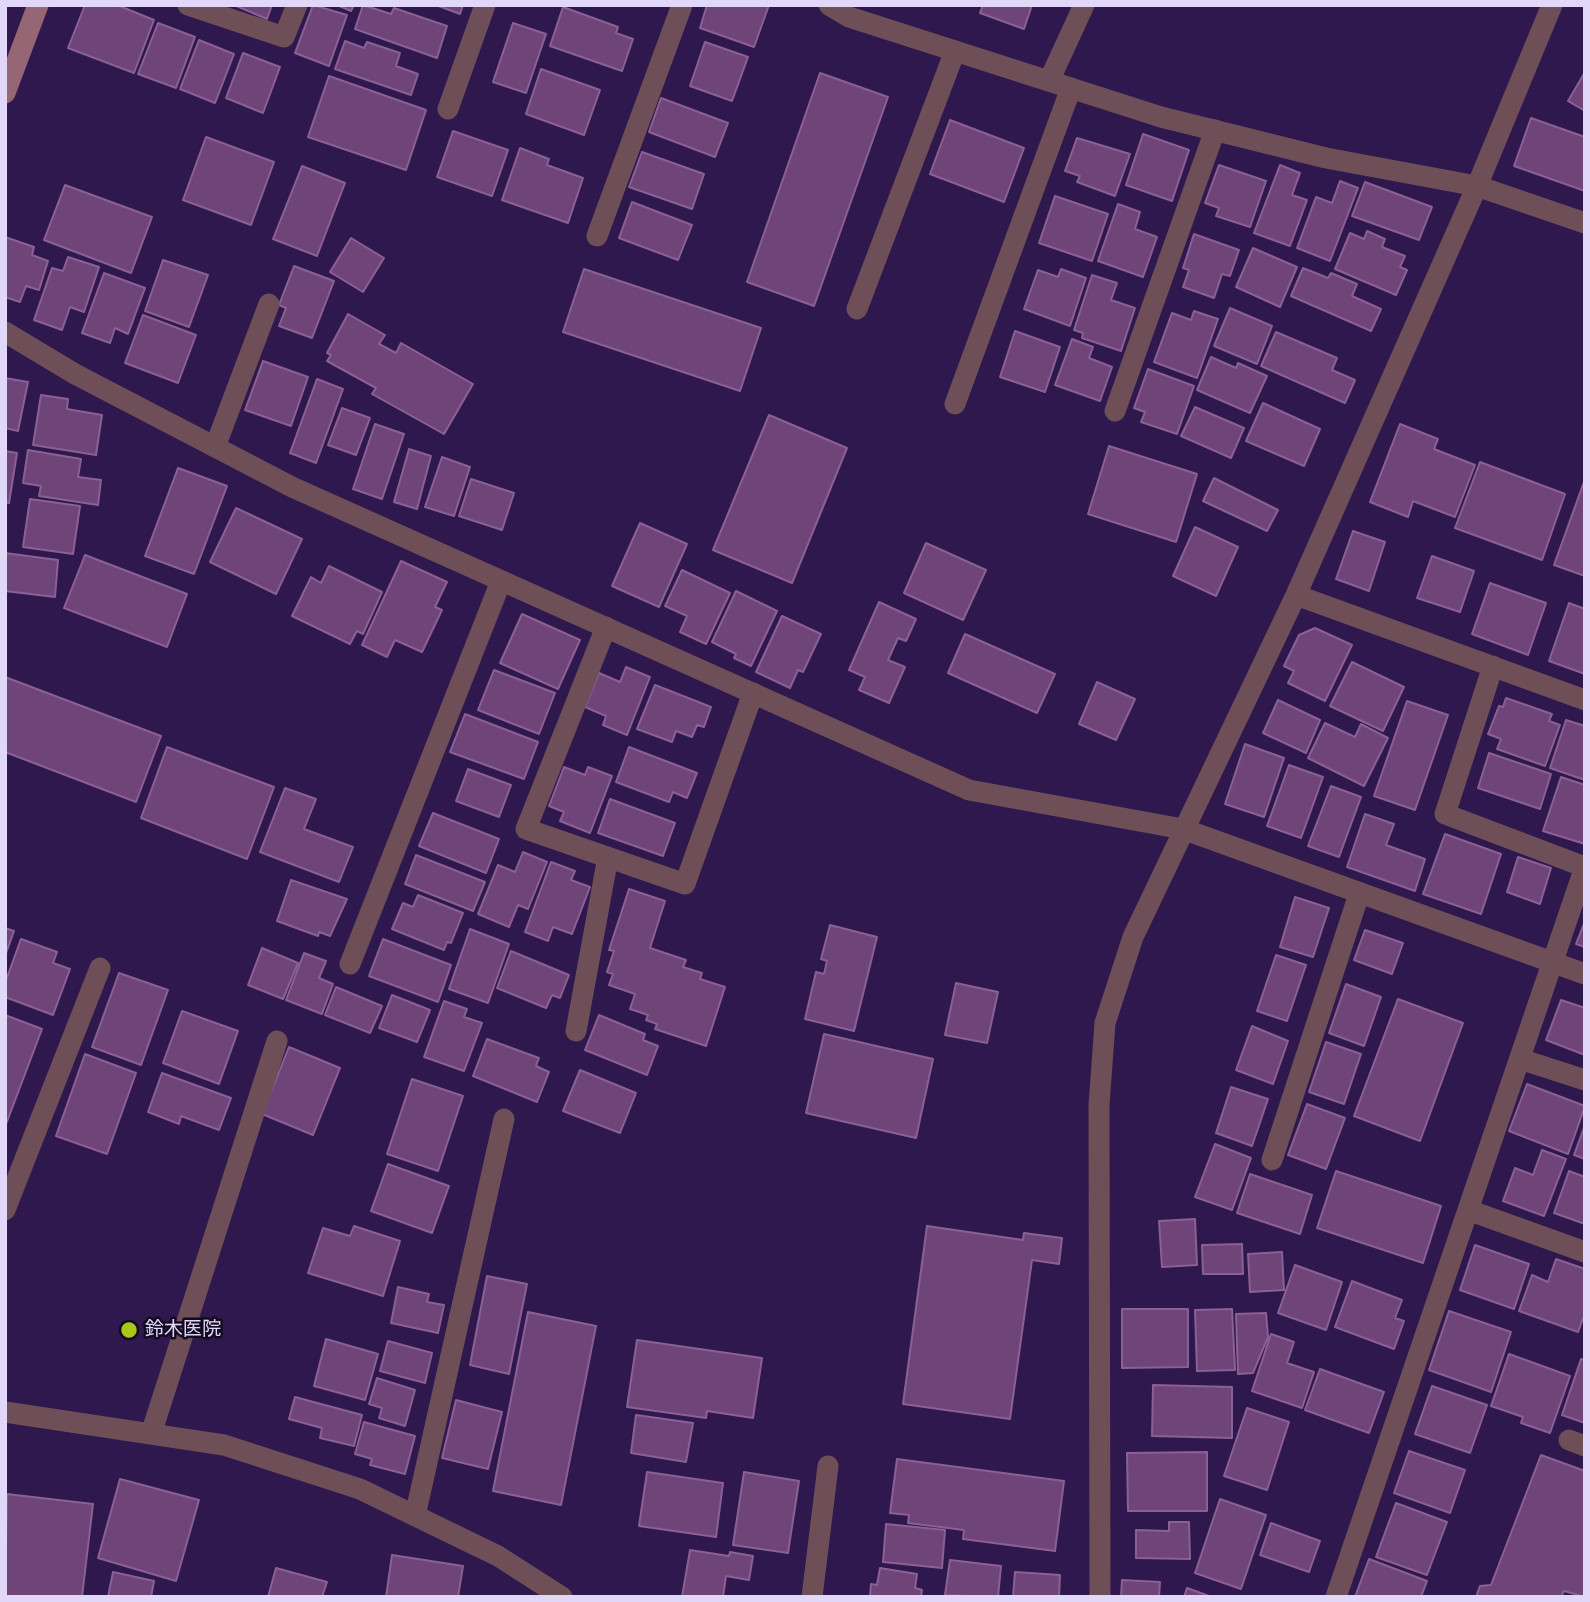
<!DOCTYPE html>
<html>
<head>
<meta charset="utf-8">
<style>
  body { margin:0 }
  #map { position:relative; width:1590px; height:1602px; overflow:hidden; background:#2e184d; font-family:"DM Sans",sans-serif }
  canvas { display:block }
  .frame { position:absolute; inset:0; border:7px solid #e1d7f9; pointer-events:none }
</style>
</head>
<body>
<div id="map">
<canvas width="1590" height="1602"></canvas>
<div class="frame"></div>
</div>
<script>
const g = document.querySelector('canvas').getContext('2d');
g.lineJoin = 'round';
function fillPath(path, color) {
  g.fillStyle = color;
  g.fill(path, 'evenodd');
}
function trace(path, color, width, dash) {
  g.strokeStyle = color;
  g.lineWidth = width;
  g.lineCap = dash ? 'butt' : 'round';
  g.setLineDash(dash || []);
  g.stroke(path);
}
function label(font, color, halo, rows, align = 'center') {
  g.font = font + ' "DM Sans","Noto Sans JP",sans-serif';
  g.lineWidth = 5;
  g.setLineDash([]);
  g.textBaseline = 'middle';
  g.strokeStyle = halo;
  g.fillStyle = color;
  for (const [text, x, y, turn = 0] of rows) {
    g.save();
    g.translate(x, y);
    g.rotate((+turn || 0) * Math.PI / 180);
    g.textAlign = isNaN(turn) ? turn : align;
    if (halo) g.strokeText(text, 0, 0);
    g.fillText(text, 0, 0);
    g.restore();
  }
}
const building = new Path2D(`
  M85,5H117L154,20L134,73L68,48Z
  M234,5H272L267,19Z
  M313,5L347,15L329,66L295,53Z
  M337,5H354L351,11Z
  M363,5L391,14L394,8L447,26L437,58L355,29Z
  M436,5H463L460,14Z
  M707,5H769L754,47L700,28Z
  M983,5H1032L1024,29L980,13Z
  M563,7L618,27L616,33L633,39L622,71L550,46Z
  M158,23L195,37L176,88L138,74Z
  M513,23L546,34L526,93L493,82Z
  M199,40L234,54L215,103L180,89Z
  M345,41L364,48L367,42L400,53L396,66L418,74L411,95L335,69Z
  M705,42L748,57L732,101L690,86Z
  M243,53L280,67L263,113L226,98Z
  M541,69L600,90L584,135L526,114Z
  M1585,72V111L1568,101Z
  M820,73L888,97L814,306L747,282Z
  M329,76L426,110L406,170L308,137Z
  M661,98L728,123L715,157L649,132Z
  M1531,118L1585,137V191L1514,166Z
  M950,120L1024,148L1004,202L930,174Z
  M453,131L508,150L492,196L437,177Z
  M1143,134L1189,150L1172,201L1126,185Z
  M206,137L274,162L251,225L183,200Z
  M1077,138L1130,154L1115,196L1077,182L1080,176L1065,171Z
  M520,148L549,159L547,165L583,178L568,223L502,200Z
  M642,152L704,174L692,209L629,187Z
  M1219,165L1266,181L1250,227L1216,216L1219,208L1205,203Z
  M1280,165L1300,173L1292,195L1307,200L1290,246L1254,233Z
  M302,166L345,183L317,256L273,239Z
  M1340,181L1358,188L1330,261L1297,248L1316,197L1332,203Z
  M1365,182L1432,207L1419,240L1352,216Z
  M65,185L152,217L131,273L44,240Z
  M1055,196L1108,214L1092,261L1039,243Z
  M632,202L692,225L678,260L619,238Z
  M1118,204L1140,212L1135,229L1157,237L1143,277L1098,261Z
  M1367,231L1385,239L1382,247L1405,256L1400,267L1407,270L1396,295L1335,269L1350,233L1364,239Z
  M1194,234L1239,250L1230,276L1222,274L1214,298L1183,287L1189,270L1183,268Z
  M5,237L34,247L32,255L48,261L39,290L26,286L20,302L5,297Z
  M351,238L384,258L363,292L330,272Z
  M1253,248L1297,267L1280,307L1236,287Z
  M68,257L99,267L84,312L70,307L62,330L34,320L52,268L63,271Z
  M163,260L208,275L189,327L145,311Z
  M294,266L334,281L312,338L279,326L286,308L279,305Z
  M1303,268L1328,278L1331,273L1357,284L1352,296L1381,309L1371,331L1291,296Z
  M584,269L761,328L740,391L563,332Z
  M1061,269L1086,278L1070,326L1024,309L1038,270L1058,277Z
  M104,273L145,288L128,334L115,328L110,343L82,333Z
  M1092,275L1117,283L1111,300L1135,308L1121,351L1082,338L1083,333L1074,330Z
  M1230,308L1272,326L1257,364L1214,346Z
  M1194,311L1218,319L1197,378L1154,362L1172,313L1191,320Z
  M348,314L385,335L379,344L396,353L401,343L473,384L444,434L372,394L376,388L327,361L331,355L327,353Z
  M143,315L196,335L178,383L125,363Z
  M1015,331L1060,347L1045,392L1000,377Z
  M1276,332L1337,358L1332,370L1355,380L1345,403L1261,366Z
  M1072,339L1093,347L1089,358L1112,367L1100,401L1055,385Z
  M1211,357L1236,368L1238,363L1267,376L1250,413L1197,390Z
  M263,361L308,377L291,426L245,410Z
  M1148,369L1194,386L1177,434L1141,422L1145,412L1134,408Z
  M5,378L28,382L18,431L5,428Z
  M317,379L343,389L316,463L290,453Z
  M41,395L68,399L67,409L102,415L96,455L33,445Z
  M1263,403L1320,429L1304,466L1246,441Z
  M1195,407L1244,428L1231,458L1181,436Z
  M342,408L370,418L356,455L328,445Z
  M769,415L847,448L792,583L713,550Z
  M375,424L404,434L382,499L353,489Z
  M1400,424L1438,439L1434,449L1475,465L1455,517L1413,501L1408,517L1370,502Z
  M1109,446L1197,474L1176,542L1088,514Z
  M409,449L431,456L417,509L394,502Z
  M28,450L81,459L78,477L101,480L98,505L39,496L41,486L23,483Z
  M5,451L17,453L9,503L5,502Z
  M442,457L470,467L454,516L425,507Z
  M1480,462L1565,494L1542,560L1455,528Z
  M178,468L227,486L194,574L145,556Z
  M1214,478L1278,510L1267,531L1203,501Z
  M471,479L514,493L502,530L459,516Z
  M1585,479V576L1554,565Z
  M30,499L80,506L73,554L23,547Z
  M236,508L302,539L276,594L210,562Z
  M640,523L687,544L659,607L612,586Z
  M1195,527L1238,547L1216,596L1173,576Z
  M1353,531L1385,542L1369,591L1336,579Z
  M926,543L986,570L963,620L904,593Z
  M5,553L58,560L55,597L5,591Z
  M85,555L187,594L167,647L64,608Z
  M1432,556L1474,571L1460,612L1417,598Z
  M401,561L447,582L435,607L442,610L422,652L395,640L387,657L362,645Z
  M329,566L382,592L363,634L357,631L350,644L292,616L311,577L321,583Z
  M682,570L730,593L706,644L680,632L687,616L665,606Z
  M1490,583L1546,603L1528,655L1472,634Z
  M736,591L777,611L751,666L734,658L736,654L712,642Z
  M879,602L916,619L906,641L898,638L888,660L905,667L889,703L859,690L865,677L849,670Z
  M1569,603L1585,609V674L1549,661Z
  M522,614L580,640L558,689L500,663Z
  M782,616L821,634L803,672L798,670L790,688L756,672Z
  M1315,628L1352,645L1325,701L1288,683L1294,671L1284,666L1299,635Z
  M965,634L1055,674L1037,713L948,673Z
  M1352,662L1404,687L1383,731L1330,706Z
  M626,667L650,677L627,735L603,725L606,716L585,707L599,673L620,682Z
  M494,670L555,693L539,734L478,710Z
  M5,677L161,736L136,802L5,752Z
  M1097,682L1135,699L1116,740L1079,724Z
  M655,685L711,707L704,727L697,725L692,737L676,731L672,742L637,729Z
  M1506,698L1552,714L1549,721L1560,725L1545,766L1497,749L1501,739L1488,734L1499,706L1503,707Z
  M1278,700L1320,720L1306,753L1263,733Z
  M1407,701L1448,715L1415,810L1374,796Z
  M465,714L538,742L524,779L450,752Z
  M1566,720L1585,726V780L1550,768Z
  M1325,723L1355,737L1361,724L1388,738L1364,786L1308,758Z
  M1245,744L1284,758L1264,817L1225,804Z
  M167,747L274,787L247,859L141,818Z
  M629,747L697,773L687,798L673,792L669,802L616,782Z
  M1489,753L1551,774L1540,809L1478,788Z
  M1289,765L1323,777L1301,838L1267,826Z
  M564,767L585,775L588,767L612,776L590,833L560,821L564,812L549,806Z
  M468,769L511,785L499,817L456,801Z
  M1561,777L1585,785V844L1543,831Z
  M1331,786L1361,797L1339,857L1308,846Z
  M285,788L316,799L304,829L353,847L339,882L260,852Z
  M610,799L675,823L663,856L598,833Z
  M433,813L499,839L486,873L419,846Z
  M1365,814L1394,824L1386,845L1425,859L1415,891L1347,867Z
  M1445,834L1501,854L1481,914L1423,894Z
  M523,852L547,862L528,909L518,905L509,927L478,914L498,865L515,872Z
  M416,855L485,882L473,911L405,884Z
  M1518,857L1551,868L1540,904L1507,892Z
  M551,862L575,871L571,880L590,887L572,934L553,927L548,941L525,932Z
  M291,880L347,899L330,936L319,932L318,936L277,921Z
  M629,889L665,901L650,948L686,960L683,967L702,973L700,979L725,987L706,1046L655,1029L657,1024L646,1020L648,1015L630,1009L635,994L609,985L613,974L607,972L614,951L609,950Z
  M418,895L463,913L451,943L447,942L444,950L392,929L403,903L413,907Z
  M1295,897L1329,908L1313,957L1280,947Z
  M1585,921V947L1576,944Z
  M830,925L877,937L854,1031L805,1019L816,972L824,974L827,961L821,959Z
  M5,928L14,931L5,956Z
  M470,929L509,944L488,1003L449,989Z
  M1365,930L1403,943L1392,974L1354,960Z
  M21,939L57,952L53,963L70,969L53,1015L5,997V983Z
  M383,939L451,965L438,1002L369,976Z
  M262,948L298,963L283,999L248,985Z
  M511,951L569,975L560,998L552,995L546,1008L497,988Z
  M304,953L326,961L319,978L333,984L322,1014L286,1000Z
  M1276,955L1306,965L1287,1021L1257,1011Z
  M119,973L168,990L141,1065L92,1047Z
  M956,983L998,992L987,1043L945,1035Z
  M1346,984L1381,997L1364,1046L1329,1033Z
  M336,987L382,1006L370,1033L325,1015Z
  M392,995L430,1010L417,1042L379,1028Z
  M1398,999L1463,1023L1420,1141L1354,1116Z
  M1561,1000L1585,1008V1055L1546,1040Z
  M444,1001L467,1009L464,1017L482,1023L464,1071L424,1057Z
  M182,1011L238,1031L219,1084L163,1063Z
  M5,1015L42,1029L5,1127Z
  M599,1015L645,1034L643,1040L658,1046L647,1075L585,1050Z
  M1252,1026L1288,1041L1273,1084L1236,1070Z
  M824,1034L933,1059L916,1138L806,1113Z
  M487,1039L539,1058L536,1066L549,1072L537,1102L473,1076Z
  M1326,1042L1361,1054L1344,1104L1309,1092Z
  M289,1047L340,1068L313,1135L262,1114Z
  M85,1054L136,1073L107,1154L56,1136Z
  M580,1070L636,1093L620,1133L563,1111Z
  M162,1073L231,1098L219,1130L181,1116L179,1124L148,1112Z
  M412,1079L463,1096L438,1171L387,1154Z
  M1527,1084L1585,1106L1568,1154L1509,1131Z
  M1231,1087L1268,1099L1252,1146L1216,1133Z
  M1307,1104L1345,1118L1326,1169L1288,1155Z
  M1585,1125V1159L1574,1155Z
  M1215,1144L1251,1158L1232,1210L1195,1197Z
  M1542,1150L1566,1159L1544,1216L1503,1201L1515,1168L1533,1175Z
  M388,1164L449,1186L432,1233L371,1211Z
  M1336,1171L1441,1206L1423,1263L1317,1228Z
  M1569,1171L1585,1177V1224L1554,1213Z
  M1250,1174L1312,1195L1300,1234L1237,1213Z
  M1195,1219L1197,1265L1162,1267L1159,1221Z
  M354,1226L400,1241L383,1296L308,1273L323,1228L350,1236Z
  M927,1226L1023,1240L1024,1233L1062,1238L1059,1264L1032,1260L1010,1419L903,1404Z
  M1242,1244L1243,1274H1203L1202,1245Z
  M1475,1245L1529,1264L1514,1309L1460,1290Z
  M1282,1252L1284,1290L1250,1292L1248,1254Z
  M1556,1259L1585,1269V1313L1578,1332L1519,1311L1532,1275L1548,1282Z
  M1295,1265L1342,1282L1326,1330L1278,1313Z
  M487,1276L527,1284L509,1374L470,1365Z
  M1352,1281L1402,1300L1395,1318L1404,1321L1394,1349L1335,1327Z
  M398,1287L429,1294L427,1302L444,1305L438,1333L391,1323Z
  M1122,1309H1188V1367L1122,1368Z
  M1232,1309L1235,1370L1197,1371L1195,1310Z
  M1449,1311L1511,1332L1491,1392L1429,1370Z
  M528,1312L596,1326L561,1505L493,1491Z
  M1266,1313L1268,1337L1253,1373L1238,1374L1236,1314Z
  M1271,1334L1294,1342L1287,1363L1314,1372L1302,1408L1252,1391Z
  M326,1339L378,1354L365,1400L314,1386Z
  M637,1340L762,1358L753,1418L707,1411L706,1418L627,1407Z
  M388,1341L432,1353L425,1383L380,1371Z
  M1509,1354L1570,1376L1550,1433L1521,1423L1523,1417L1491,1406Z
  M1581,1359L1585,1360V1423L1562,1415Z
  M1320,1369L1384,1392L1369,1433L1305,1410Z
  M377,1378L415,1390L405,1426L379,1418L382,1408L369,1404Z
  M1153,1385L1232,1387V1438L1152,1436Z
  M1432,1386L1487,1405L1470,1453L1415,1434Z
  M295,1397L362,1415L354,1446L320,1438L322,1428L289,1419Z
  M456,1400L502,1412L488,1469L442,1458Z
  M1247,1408L1289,1422L1267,1490L1224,1476Z
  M636,1415L693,1423L686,1462L631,1453Z
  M364,1422L415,1436L405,1474L370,1465L372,1459L355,1454Z
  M1409,1451L1465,1470L1450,1513L1394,1493Z
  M1207,1452V1511H1128L1127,1453Z
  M1541,1455L1585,1471V1597L1564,1591L1561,1597H1476L1480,1586L1491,1585Z
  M897,1459L1064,1481L1055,1551L963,1539L964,1530L908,1523L909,1515L890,1513Z
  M647,1472L723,1483L716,1537L639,1526Z
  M744,1472L799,1481L788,1553L733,1545Z
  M120,1479L199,1500L176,1581L98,1558Z
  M7,1494L93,1504L82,1597H5Z
  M1220,1499L1266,1515L1241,1589L1195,1573Z
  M1396,1503L1447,1522L1427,1575L1376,1557Z
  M1169,1522H1189L1190,1559L1136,1558V1530L1169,1531Z
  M1271,1523L1320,1541L1309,1572L1260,1555Z
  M886,1524L945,1530L942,1568L883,1562Z
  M690,1550L729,1556L730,1552L753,1556L749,1580L726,1576L723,1597H682Z
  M392,1555L463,1566L458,1597H386Z
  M1369,1559L1427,1581L1421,1597H1355Z
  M950,1560L1001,1566L998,1597L945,1595Z
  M276,1568L327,1582L322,1597H268Z
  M880,1568L917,1574L915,1588L922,1590L921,1597H870L871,1584L877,1585Z
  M113,1572L154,1581L151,1597H108Z
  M1015,1572L1060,1575L1059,1597H1013Z
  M1122,1580L1160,1582L1159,1597H1121Z
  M1187,1588L1212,1597H1184Z`);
const lane = new Path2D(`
  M1049,81L1084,5
  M448,109L485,5
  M597,236L682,5
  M857,309L955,51
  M955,404L1071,88
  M1115,411L1215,130
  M215,447L269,304
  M606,627L526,829L685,884L753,693
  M350,964L501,581
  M576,1031L608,857`);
const street = new Path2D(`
  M188,5L284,37L297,5
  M829,5L849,17L1161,117L1326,158L1477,186L1585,223
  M5,332L75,374L292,487L969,790L1183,829L1585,974
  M1296,595L1585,700
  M1493,666L1445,814L1585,867
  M1520,1059L1585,1080
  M1272,1160L1359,894
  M5,1210L100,968
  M1468,1210L1585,1252
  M5,1412L224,1445L360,1489L498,1556L562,1597
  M151,1434L277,1041
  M1569,1440L1585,1446
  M415,1516L504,1119
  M812,1597L828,1466
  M1100,1597L1099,1105L1105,1023L1133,937L1296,595L1477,186L1552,5
  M1336,1597L1585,867`);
const secondary = new Path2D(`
  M5,93L38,5`);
const markers = [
  [129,1330,9,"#aac718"]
];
const poiNames = [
  ["鈴木医院",145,1330]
];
fillPath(building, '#6f4479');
trace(building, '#8b6095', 2);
trace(lane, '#6e4f58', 21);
trace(street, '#6e4f58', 21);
trace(secondary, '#956674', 21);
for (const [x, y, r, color] of markers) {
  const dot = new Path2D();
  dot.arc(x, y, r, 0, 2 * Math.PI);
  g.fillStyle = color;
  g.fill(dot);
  trace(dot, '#130a21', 2.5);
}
label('19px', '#e1d7f9', '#130a21', poiNames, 'left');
</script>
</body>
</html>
